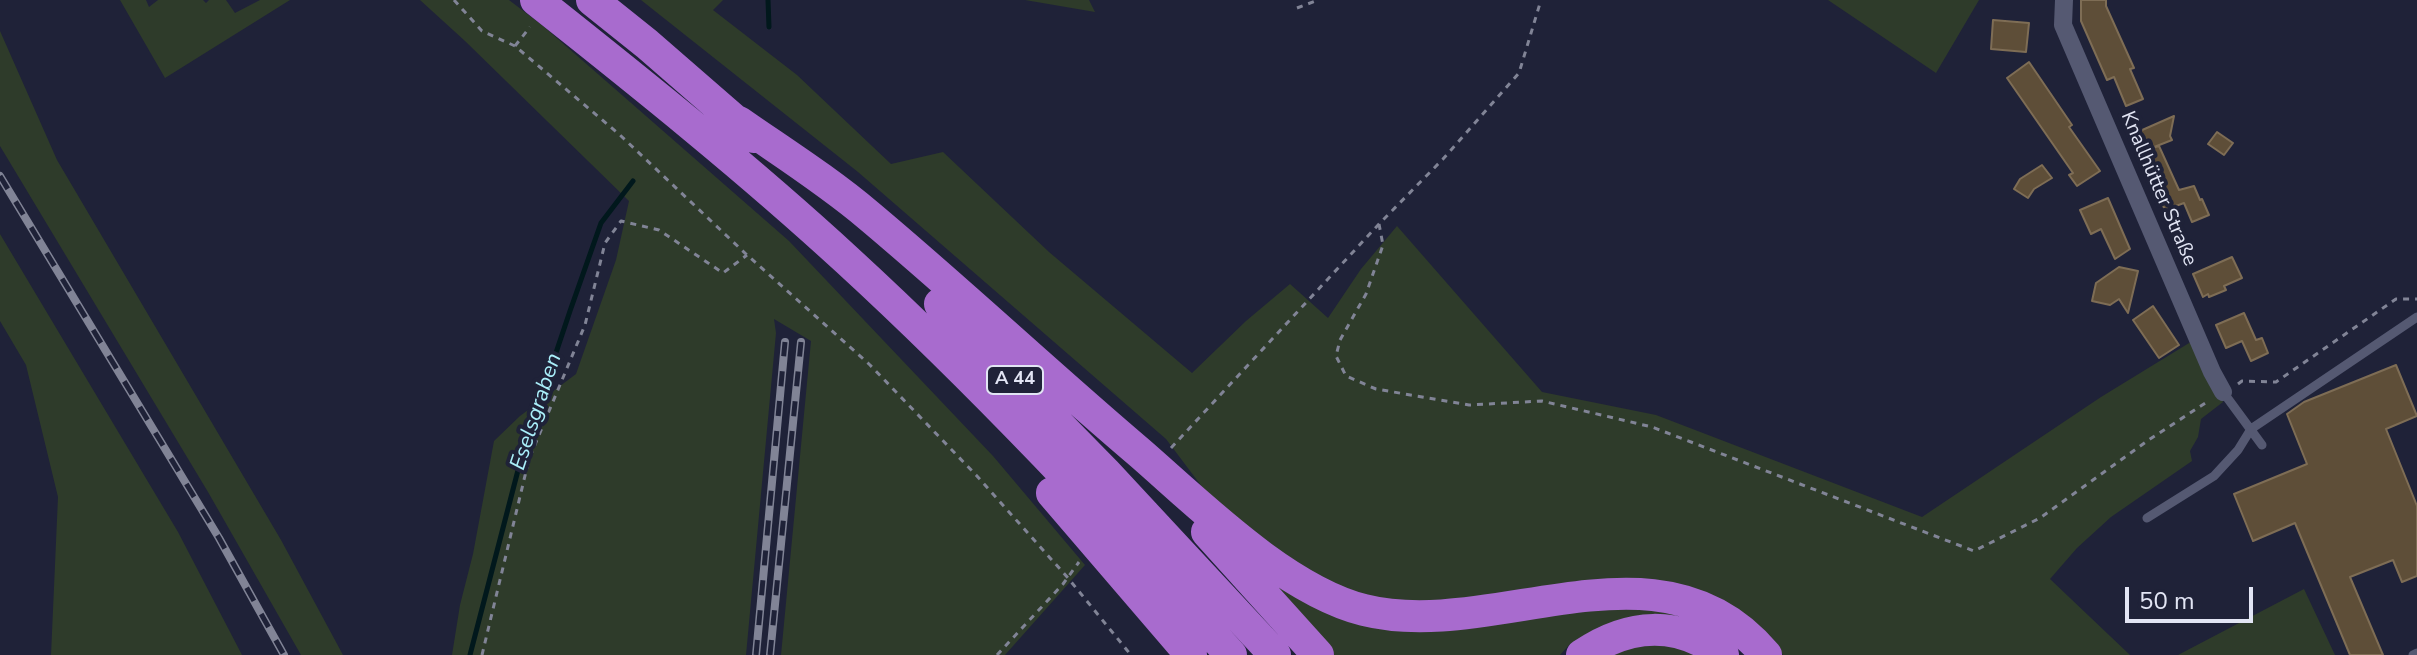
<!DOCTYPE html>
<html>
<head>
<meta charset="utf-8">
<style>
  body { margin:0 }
  #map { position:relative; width:2417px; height:655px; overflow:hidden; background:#1f2238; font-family:"Nunito Sans",sans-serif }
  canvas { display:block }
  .scale { position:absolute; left:2125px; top:587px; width:128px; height:36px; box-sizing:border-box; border:4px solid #e2e5f4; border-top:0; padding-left:10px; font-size:24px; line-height:28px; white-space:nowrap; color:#e2e5f4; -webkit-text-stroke:6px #1f2238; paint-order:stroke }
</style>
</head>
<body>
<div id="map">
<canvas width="2417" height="655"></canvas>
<div class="scale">50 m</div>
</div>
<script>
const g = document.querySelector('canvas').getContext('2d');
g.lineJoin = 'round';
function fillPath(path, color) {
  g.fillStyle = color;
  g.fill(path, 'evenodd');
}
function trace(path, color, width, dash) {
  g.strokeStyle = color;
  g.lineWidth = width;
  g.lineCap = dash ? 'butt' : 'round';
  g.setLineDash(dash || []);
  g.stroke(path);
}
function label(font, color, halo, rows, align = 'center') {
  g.font = font + ' "Nunito Sans",sans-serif';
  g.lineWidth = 8;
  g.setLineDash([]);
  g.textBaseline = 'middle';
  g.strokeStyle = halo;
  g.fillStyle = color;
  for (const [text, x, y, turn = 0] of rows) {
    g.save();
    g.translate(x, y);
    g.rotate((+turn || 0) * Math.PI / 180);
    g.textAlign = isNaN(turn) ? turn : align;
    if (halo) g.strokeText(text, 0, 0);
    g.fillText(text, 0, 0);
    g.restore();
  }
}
const green = new Path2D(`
  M120,0H146L149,7L158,0H203L206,3L209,0H226L235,13L260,0H290L165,78Z
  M420,0H509L543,26L789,241L993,456L1085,565L1005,655H781L811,341L774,319L776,333L746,655H452L460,605L473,554L494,441L520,416L576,374L616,260L629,201L465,41Z
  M641,0H723L713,10L797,75L891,164L943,152L1049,252L1192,373L1246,321L1290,284L1328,318L1361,269L1397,226L1542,392L1656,415L1922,517L2101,397L2194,340L2223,402L2201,419L2198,437L2190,451L2192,461L2111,517L2077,548L2050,579L2130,655H1783L1767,636L1738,649L1613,628L1570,644L1560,655H1334L1279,589L1166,439L858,172Z
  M1025,0H1089L1095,12Z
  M1828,0H1979L1936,73Z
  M0,31L57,160L281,540L343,655H301L208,492L0,146Z
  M0,234L178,532L242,655H51L58,497L26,365L0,321Z
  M2304,589L2335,655H2178Z
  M1644,640L1711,655H1601Z`);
const stream = new Path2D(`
  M768,0L769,27
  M470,655L523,451L570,311L601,223L633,181`);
const building = new Path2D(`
  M2081,0H2106V6L2134,68L2130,69L2143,99L2126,106L2114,77L2107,80L2081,21Z
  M1993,20L2029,23L2026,52L1991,49Z
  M2029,62L2072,125L2069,127L2100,171L2077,186L2069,175L2073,173L2007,78Z
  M2174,116L2170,136L2172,140L2149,149L2159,146L2179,190L2194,186L2200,200L2202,199L2209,215L2192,222L2184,203L2165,210L2140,153L2148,150L2140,131Z
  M2217,132L2233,143L2224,155L2208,144Z
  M2042,165L2052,178L2034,189L2028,198L2014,189L2020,179Z
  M2108,198L2130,249L2115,259L2101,229L2091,234L2080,210Z
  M2232,257L2242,278L2224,286L2226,290L2209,297L2208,294L2203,297L2193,274Z
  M2119,267L2138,271L2128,313L2119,299L2110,305L2092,301L2096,283Z
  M2153,306L2179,345L2159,358L2133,320Z
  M2244,313L2256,340L2262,338L2268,353L2251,361L2242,341L2226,348L2216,325Z
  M2396,365L2417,416L2386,429L2417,506V576L2402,582L2393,560L2350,577L2383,655H2350L2295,523L2253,541L2234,494L2307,464L2287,414L2304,402Z`);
const path = new Path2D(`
  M454,0L482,31L515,46L620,135L747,255L870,365L976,475L1068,578L1131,655
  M1297,8L1318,0
  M515,46L530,27
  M1379,224L1383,245L1366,294L1340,340L1336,356L1346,376L1376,389L1469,405L1542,401L1652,427L1974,551L2040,518L2150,439L2207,402
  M2238,384L2242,381L2276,382L2396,299H2417
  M1171,448L1379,224L1443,159L1519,73L1541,0
  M482,655L529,459L585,325L605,243L621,221L659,230L723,273L747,255
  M997,655L1063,584L1079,562`);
const lane = new Path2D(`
  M2223,392L2262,445
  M2147,518L2214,476L2238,450L2251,429L2417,317
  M2413,655L2417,653`);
const street = new Path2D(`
  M2064,0L2063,25L2212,372L2223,392`);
const highway = new Path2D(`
  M536,0C642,84 748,169 847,260C981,383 1109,520 1231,655
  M592,0L647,44L754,137
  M739,122C782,152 828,181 868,215C960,292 1048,375 1140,453C1201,506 1285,590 1364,610C1495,643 1660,528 1766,655
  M940,304L1105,472L1275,655
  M1052,493L1191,655
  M1207,532L1318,655
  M1582,655C1629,623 1678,620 1723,655`);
const rail = new Path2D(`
  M0,176L219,538L284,655
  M756,655L785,342
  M770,655L801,342`);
const shields = [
  [1015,380,56]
];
const shieldNames = [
  ["A 44",1015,380]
];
const streetNames = [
  ["Knallhütter Straße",2158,189,67]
];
const waterNames = [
  ["Eselsgraben",537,412,-72]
];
fillPath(green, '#2e3b2a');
trace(stream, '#01181c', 5);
fillPath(building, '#5e4e38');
trace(building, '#7e6d55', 2);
trace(path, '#818496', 3, [6, 6]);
trace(lane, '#555972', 9);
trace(street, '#555972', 18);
trace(highway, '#a86bce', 32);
trace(rail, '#818496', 8);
trace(rail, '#1f2238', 5, [15]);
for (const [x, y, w] of shields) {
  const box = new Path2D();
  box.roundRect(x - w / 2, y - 14, w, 28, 6);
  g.fillStyle = '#1f2238';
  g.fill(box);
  trace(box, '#e2e5f4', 2);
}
label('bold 18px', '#e2e5f4', null, shieldNames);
label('20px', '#e2e5f4', '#1f2238', streetNames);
label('italic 22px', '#aaeffa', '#1f2238', waterNames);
</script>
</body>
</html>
